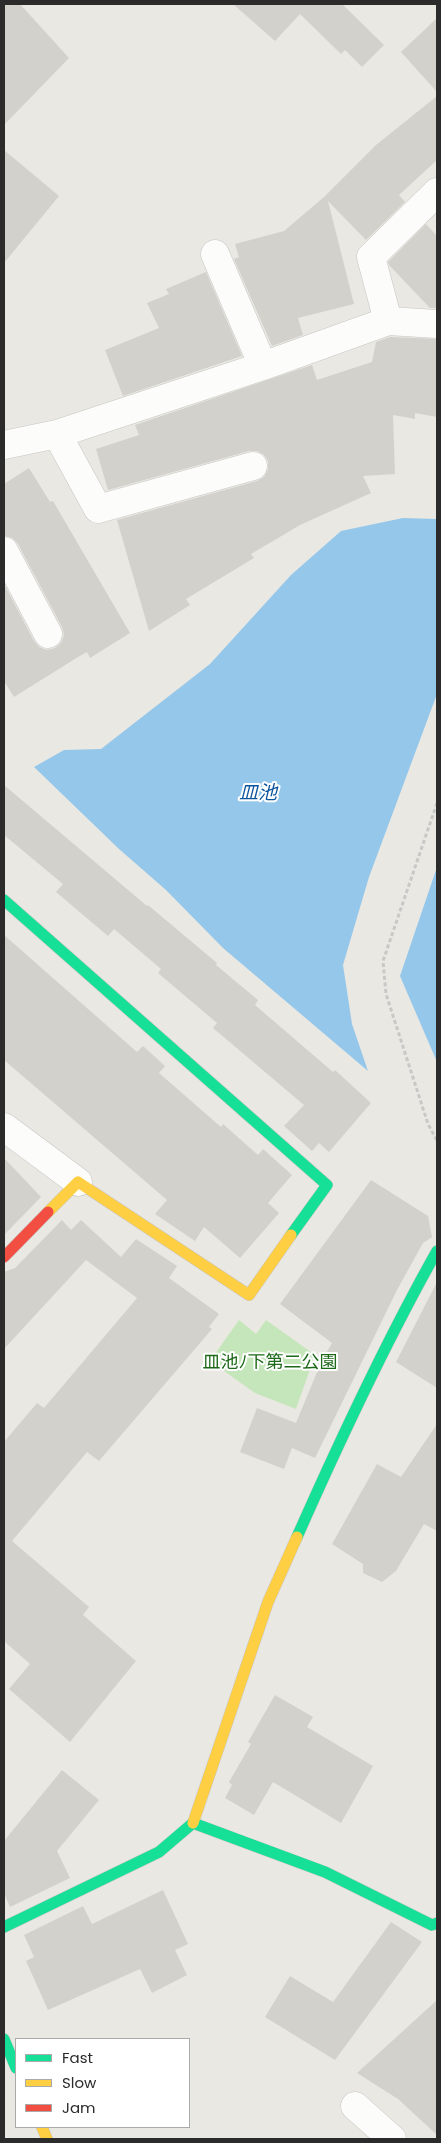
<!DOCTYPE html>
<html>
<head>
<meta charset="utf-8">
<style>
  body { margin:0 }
  #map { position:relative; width:441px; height:2143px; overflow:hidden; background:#eae8e2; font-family:Poppins,sans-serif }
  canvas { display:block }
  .frame { position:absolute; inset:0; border:5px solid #2b2b2b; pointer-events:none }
  .legend { position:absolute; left:15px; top:2038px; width:175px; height:90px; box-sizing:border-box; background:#fff; border:1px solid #aaa; margin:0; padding:6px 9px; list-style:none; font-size:15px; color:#2b2b2b }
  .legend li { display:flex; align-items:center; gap:10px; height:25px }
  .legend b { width:25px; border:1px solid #aaa }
</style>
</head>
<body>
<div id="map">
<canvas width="441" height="2143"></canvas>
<div class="frame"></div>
<ul class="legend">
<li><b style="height:6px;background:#16e098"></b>Fast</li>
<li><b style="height:6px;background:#ffcf43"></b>Slow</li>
<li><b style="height:6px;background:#f24e42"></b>Jam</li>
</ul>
</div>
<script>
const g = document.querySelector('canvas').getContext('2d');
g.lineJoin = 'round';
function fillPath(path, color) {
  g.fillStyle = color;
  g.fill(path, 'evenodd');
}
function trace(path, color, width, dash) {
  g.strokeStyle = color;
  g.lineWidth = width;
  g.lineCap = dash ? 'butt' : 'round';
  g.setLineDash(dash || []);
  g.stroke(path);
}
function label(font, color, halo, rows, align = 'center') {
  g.font = font + ' Poppins,"Noto Sans JP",sans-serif';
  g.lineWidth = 4;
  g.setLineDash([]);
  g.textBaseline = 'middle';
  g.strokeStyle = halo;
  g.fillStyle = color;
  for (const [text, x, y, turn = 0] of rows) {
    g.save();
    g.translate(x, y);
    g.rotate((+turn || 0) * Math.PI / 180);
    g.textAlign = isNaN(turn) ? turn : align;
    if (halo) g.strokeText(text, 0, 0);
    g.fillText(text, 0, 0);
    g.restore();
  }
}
const green = new Path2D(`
  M239,1320L256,1334L266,1320L315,1355L296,1409L255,1393L210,1361Z`);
const water = new Path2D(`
  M403,518L437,519V694L369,877L343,965L352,1024L368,1071L223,948L166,890L119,849L34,767L64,750L101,749L210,664L291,575L341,531Z
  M437,867V1062L400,976Z`);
const building = new Path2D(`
  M4,4H20L69,58L4,125Z
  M233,4H342L384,45L362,67L345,50L341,54L300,14L275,41Z
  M437,18V92L401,52Z
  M437,96V160L399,195L405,202L366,240L328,201L354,304L298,318L303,335L272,346L234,259L239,257L235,244L284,231L324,197L376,145Z
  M4,150L59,196L4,263Z
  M426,224L437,236V308H430L389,265L388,262Z
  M206,272L242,356L123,396L105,350L159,328L147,303L169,294L166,289Z
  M390,337L437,339V417L415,413V419L393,415L395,474L363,476L371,493L300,525L251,554L254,558L186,599L190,605L149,631L117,520L257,481L264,477L268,470V461L264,455L257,451H249L108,490L96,449L139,435L135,425L312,365L317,380L372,362L376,342Z
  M29,468L50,502L53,501L130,633L90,658L87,652L78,657L14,697L4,681V584L34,641L39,647L47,650L55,648L61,643L64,635L62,627L18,544L12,538L4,536V484Z
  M4,785L147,906L148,905L217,963L216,965L258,1000L255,1005L333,1072L335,1070L371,1103L329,1152L319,1143L312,1151L284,1126L304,1105L213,1028L217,1023L158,973L161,969L114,929L108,936L56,892L63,884L4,835Z
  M4,935L137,1052L143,1046L165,1066L159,1073L221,1127L223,1124L258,1155L263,1149L292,1175L268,1203L279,1213L240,1258L204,1227L195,1241L155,1214L167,1200L4,1060Z
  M4,1158L41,1197L4,1235Z
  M371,1180L428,1216L432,1237L423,1243L397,1290L315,1458L292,1448L284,1469L240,1452L257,1408L296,1423L322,1360L332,1343L280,1304Z
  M62,1220L71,1230L81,1220L121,1257L136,1239L177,1266L169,1278L219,1314L209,1327L212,1329L99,1461L87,1452L12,1541L89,1607L83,1615L136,1661L70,1742L9,1689L30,1664L4,1641V1442L37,1403L44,1408L137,1298L86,1260L4,1349V1272L15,1268Z
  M437,1282V1388L396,1362Z
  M437,1424V1531L424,1524L396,1571L382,1582L363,1573V1564L332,1544L377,1464L401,1477Z
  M275,1695L313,1717L307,1727L373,1766L341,1823L273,1782L254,1815L225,1798L232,1785L229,1782L251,1744L248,1742Z
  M62,1770L99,1800L57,1851L70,1878L10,1907L4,1893V1841Z
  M163,1890L188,1944L175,1950L187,1975L152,1993L140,1969L48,2010L26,1961L34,1957L24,1935L83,1906L92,1924Z
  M391,1922L422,1942L335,2060L265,2017L290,1976L333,2002Z
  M437,2000V2135L398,2099L357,2073Z`);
const path = new Path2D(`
  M437,803L383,961L386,994L428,1124L437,1141`);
const street = new Path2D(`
  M215,254L263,366
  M388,321L371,257L437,192
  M57,434L98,509L253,466
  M4,445L57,434L263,366L388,321L437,324
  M4,551L48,634
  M4,1127L78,1182
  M355,2106L392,2139`);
const fast = new Path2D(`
  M4,900L327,1185L291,1235
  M297,1537C340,1440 385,1343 437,1251
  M4,1927L159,1852L193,1823L325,1872L432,1925L437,1923
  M4,2039L16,2068`);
const slow = new Path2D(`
  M48,1212L78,1182L249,1295L291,1235
  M193,1823L268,1602L297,1537
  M42,2127L47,2139`);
const jam = new Path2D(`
  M4,1257L48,1212`);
const parkNames = [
  ["皿池ﾉ下第二公園",270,1363]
];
const waterNames = [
  ["皿池",258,794]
];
fillPath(green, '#c5e6ba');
fillPath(water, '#95c7eb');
fillPath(building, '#d3d1cc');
trace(street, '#c7c6c6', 29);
trace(fast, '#c7c6c6', 12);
trace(slow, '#c7c6c6', 12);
trace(jam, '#c7c6c6', 12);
trace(path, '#c8c8c7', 3, [4, 2.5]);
trace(street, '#fcfcfb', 28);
trace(fast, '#16e098', 11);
trace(slow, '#ffcf43', 11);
trace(jam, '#f24e42', 11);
label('18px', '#1e6a1a', '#fff', parkNames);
label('italic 19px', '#0d559e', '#fff', waterNames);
</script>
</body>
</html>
